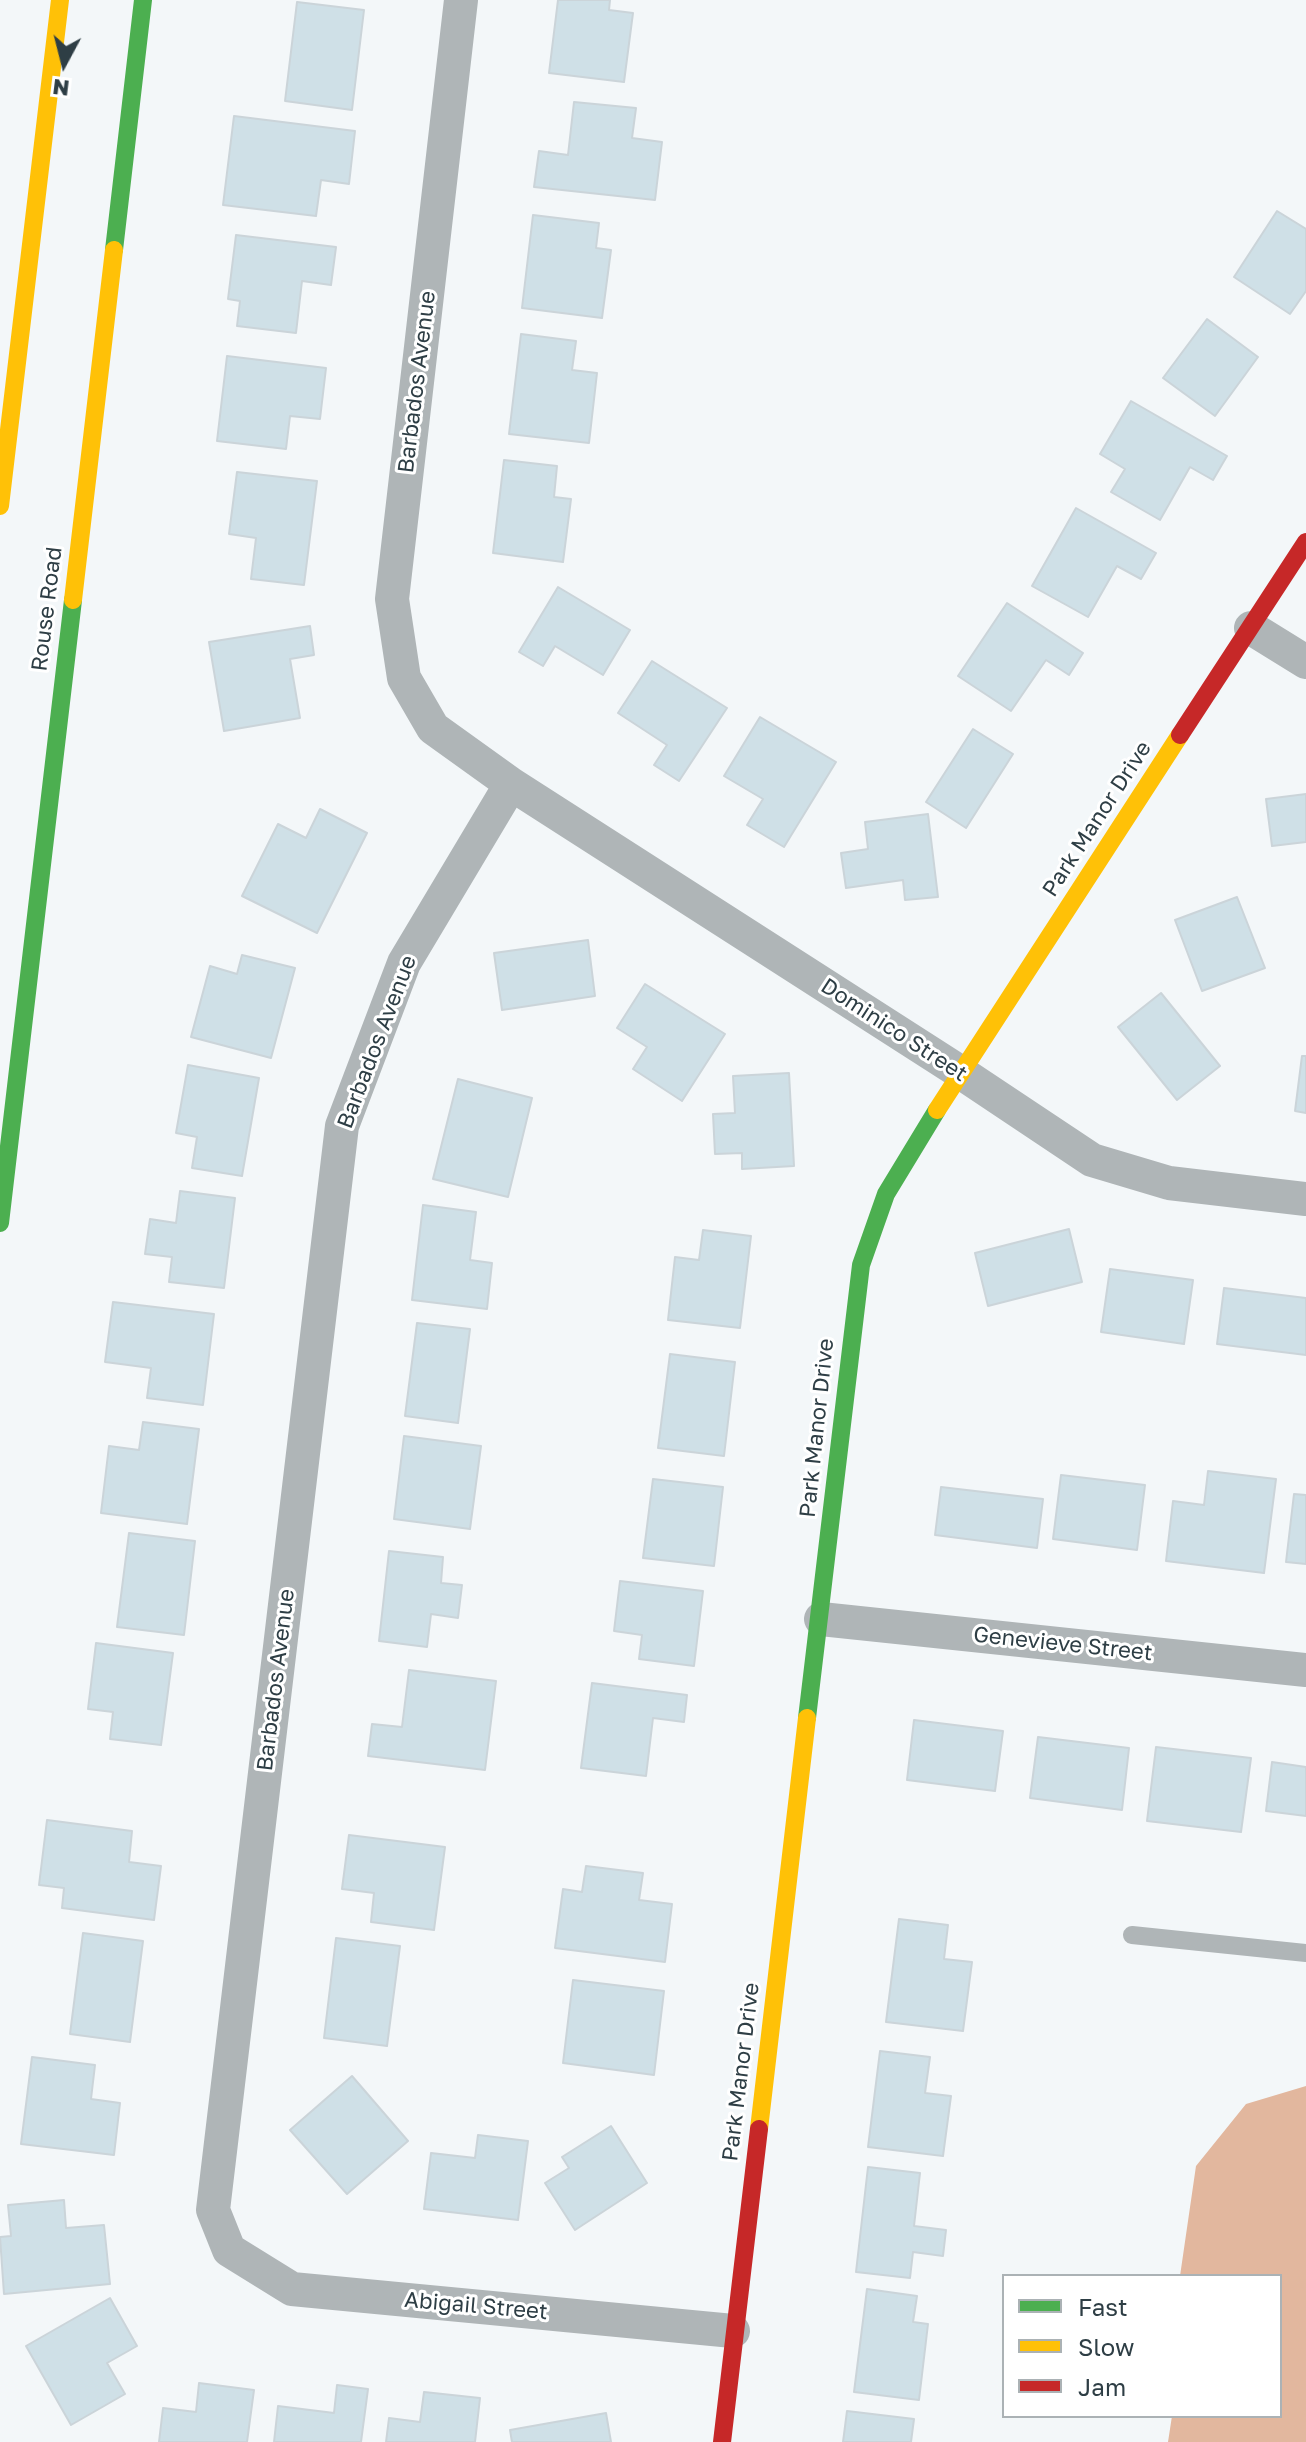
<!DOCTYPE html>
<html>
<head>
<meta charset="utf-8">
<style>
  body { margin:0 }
  #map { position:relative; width:1306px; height:2442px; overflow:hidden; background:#f3f7f9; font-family:"Golos Text",sans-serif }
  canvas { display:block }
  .legend { position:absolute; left:1002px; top:2274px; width:280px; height:144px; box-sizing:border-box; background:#fff; border:2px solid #abb2b5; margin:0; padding:10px 14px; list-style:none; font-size:24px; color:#2e3e45 }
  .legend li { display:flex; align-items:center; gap:16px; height:40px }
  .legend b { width:40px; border:2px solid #abb2b5 }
  .north { position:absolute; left:24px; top:24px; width:80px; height:80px; -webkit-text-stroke:6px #fff; paint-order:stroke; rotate:187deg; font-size:22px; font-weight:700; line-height:32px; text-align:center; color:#2e3e45 }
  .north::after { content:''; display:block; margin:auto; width:28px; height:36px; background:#2e3e45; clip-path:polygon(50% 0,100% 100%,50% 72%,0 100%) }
</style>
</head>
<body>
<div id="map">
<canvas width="1306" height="2442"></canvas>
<ul class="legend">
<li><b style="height:10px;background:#4caf50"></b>Fast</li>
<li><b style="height:10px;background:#ffc107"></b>Slow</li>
<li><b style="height:10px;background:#c62828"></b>Jam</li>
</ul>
<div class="north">N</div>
</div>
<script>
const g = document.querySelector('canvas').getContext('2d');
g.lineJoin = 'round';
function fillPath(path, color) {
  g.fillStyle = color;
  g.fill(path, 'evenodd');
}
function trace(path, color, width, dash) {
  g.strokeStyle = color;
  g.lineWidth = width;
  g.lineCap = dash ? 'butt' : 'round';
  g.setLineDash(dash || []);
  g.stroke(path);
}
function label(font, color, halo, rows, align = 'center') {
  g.font = font + ' "Golos Text",sans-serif';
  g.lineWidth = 6;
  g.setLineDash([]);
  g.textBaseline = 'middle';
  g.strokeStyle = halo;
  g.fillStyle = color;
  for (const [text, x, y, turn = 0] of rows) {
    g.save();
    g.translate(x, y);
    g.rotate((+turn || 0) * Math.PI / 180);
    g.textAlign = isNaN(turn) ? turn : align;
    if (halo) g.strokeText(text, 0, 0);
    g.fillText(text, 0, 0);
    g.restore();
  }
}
const water = new Path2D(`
  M1306,2086V2442H1168L1172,2416H1280V2276H1180L1196,2166L1246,2104Z`);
const building = new Path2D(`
  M558,0H610L609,10L633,13L624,82L549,73Z
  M297,2L364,10L352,110L285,101Z
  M574,102L636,108L632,138L662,142L655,200L534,187L539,151L568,155Z
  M234,116L355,131L349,184L321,180L316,216L223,205Z
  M1277,211L1306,229V291L1290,314L1234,277Z
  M533,215L599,223L596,248L611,250L602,318L522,308Z
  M236,235L336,247L331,285L302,281L296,333L237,326L240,301L228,299Z
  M1207,319L1258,357L1215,416L1163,378Z
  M521,334L576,341L572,370L597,373L589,443L509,434Z
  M227,356L326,368L320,419L290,416L286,449L217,441Z
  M1131,401L1227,456L1213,480L1190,467L1160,520L1111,492L1125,469L1100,454Z
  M504,460L557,466L554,497L571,499L563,562L493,553Z
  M237,472L317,481L304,585L251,579L256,538L229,534Z
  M1076,508L1156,553L1141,579L1117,566L1088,617L1032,586Z
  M558,587L630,630L603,675L555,646L543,666L519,652Z
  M1007,603L1083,653L1069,675L1046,660L1011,711L958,676Z
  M310,626L314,655L290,659L300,718L224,731L209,642Z
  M652,661L727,708L679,781L654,765L667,745L618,713Z
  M760,717L836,762L784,847L747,825L763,799L724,776Z
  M973,729L1013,754L966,828L926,802Z
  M1306,794V842L1272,846L1266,799Z
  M320,809L367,833L317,933L242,896L278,824L306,838Z
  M928,814L938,897L905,900L903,880L846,888L841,853L868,849L865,822Z
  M1237,897L1265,968L1202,991L1175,920Z
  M588,940L595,996L502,1010L494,953Z
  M242,955L295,968L271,1058L191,1037L210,966L237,974Z
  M645,984L725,1034L682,1101L633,1069L647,1047L617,1028Z
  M1161,993L1220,1066L1177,1100L1118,1027Z
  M1302,1056H1306V1113L1295,1111Z
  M188,1065L259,1078L242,1176L192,1168L197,1137L176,1133Z
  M789,1073L794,1166L742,1169V1153L715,1154L713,1114L735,1113L733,1076Z
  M458,1079L532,1098L508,1197L433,1179Z
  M180,1191L235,1198L224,1288L169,1282L172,1257L145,1254L150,1219L176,1223Z
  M423,1205L476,1212L470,1260L492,1263L487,1309L412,1300Z
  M1069,1229L1082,1282L988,1306L975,1253Z
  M703,1230L751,1236L740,1328L668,1320L675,1257L699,1260Z
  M1110,1269L1193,1280L1184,1344L1101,1332Z
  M1224,1288L1306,1298V1355L1217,1344Z
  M113,1302L214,1314L203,1405L147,1398L151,1368L105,1362Z
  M417,1323L470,1329L458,1423L405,1416Z
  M670,1354L735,1362L724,1456L658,1448Z
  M143,1422L199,1429L187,1524L101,1513L109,1446L139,1450Z
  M404,1436L481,1446L470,1529L394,1519Z
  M1208,1471L1276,1479L1264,1573L1166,1561L1173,1501L1204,1505Z
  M1061,1475L1145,1485L1137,1550L1053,1539Z
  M653,1479L723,1487L714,1566L643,1558Z
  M941,1487L1043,1499L1037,1548L935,1535Z
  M1294,1494L1306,1495V1564L1286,1562Z
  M129,1533L195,1541L184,1635L117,1627Z
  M389,1551L443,1557L441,1583L462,1585L458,1618L431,1614L427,1647L379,1641Z
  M620,1581L703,1591L694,1666L639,1659L642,1635L614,1631Z
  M96,1643L173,1653L161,1745L110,1739L113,1712L88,1709Z
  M409,1670L496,1681L485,1770L368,1756L372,1724L402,1727Z
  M592,1683L687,1695L684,1722L653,1718L646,1776L581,1768Z
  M914,1720L1003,1731L995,1791L907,1780Z
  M1038,1737L1129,1748L1122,1810L1030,1798Z
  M1156,1747L1251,1758L1241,1832L1147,1821Z
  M1272,1762L1306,1767V1816L1266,1811Z
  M47,1820L132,1831L129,1862L161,1866L154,1920L62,1908L64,1888L39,1885Z
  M349,1835L445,1847L434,1930L371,1922L374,1893L342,1889Z
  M586,1866L643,1873L639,1900L672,1904L665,1962L555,1948L563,1889L582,1892Z
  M899,1919L948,1925L944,1959L972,1962L963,2031L886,2022Z
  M83,1933L143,1941L130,2042L70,2034Z
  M336,1938L400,1946L387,2046L324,2038Z
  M573,1980L664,1991L654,2075L563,2063Z
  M880,2051L930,2057L925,2093L951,2096L943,2156L868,2147Z
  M32,2057L95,2065L91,2099L120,2103L114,2155L21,2144Z
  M352,2076L408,2141L347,2194L290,2130Z
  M611,2126L647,2183L575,2230L545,2183L569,2168L562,2157Z
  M478,2135L528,2141L518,2220L424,2209L431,2153L475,2158Z
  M868,2167L920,2173L914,2226L946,2230L943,2256L913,2252L910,2278L856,2272Z
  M64,2200L66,2228L104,2225L110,2284L4,2294L0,2237L11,2236L8,2205Z
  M867,2289L917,2296L913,2322L928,2324L919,2400L854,2392Z
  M110,2298L137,2346L107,2363L125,2394L71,2425L26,2346Z
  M199,2383L254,2390L247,2442H159L163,2408L196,2412Z
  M337,2385L368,2389L361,2442H274L278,2406L334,2413Z
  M424,2392L480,2398L475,2442H386L389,2418L420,2422Z
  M847,2411L914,2419L911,2442H843Z
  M606,2413L611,2442H512L510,2430Z`);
const lane = new Path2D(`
  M1132,1935L1306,1953`);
const street = new Path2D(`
  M461,0L392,599L404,678L433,728L511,784L960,1072L1092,1160L1169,1183L1306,1199
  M1251,628L1306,662
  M511,784L404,963L342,1126L213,2210L229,2250L292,2289L733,2331
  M821,1619L1306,1670`);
const fast = new Path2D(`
  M114,250L143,0
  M0,1223L73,600
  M807,1718L861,1265L886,1194L937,1110`);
const slow = new Path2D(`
  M0,506L60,0
  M73,600L114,250
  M937,1110L1180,735
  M759,2129L807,1718`);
const jam = new Path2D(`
  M1180,735L1306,542
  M722,2442L759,2129`);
const streetNames = [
  ["Barbados Avenue",417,382,-83],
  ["Rouse Road",47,609,-83],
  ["Park Manor Drive",1097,819,-57],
  ["Dominico Street",894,1030,33],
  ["Barbados Avenue",377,1042,-69],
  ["Park Manor Drive",817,1428,-84],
  ["Genevieve Street",1063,1644,6],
  ["Barbados Avenue",276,1680,-83],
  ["Park Manor Drive",741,2072,-83],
  ["Abigail Street",476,2306,5]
];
fillPath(water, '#e2b79e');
fillPath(building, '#cfe0e7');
trace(building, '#cbd4d9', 2);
trace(lane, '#afb5b7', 18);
trace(street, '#afb5b7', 34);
trace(fast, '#4caf50', 18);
trace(slow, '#ffc107', 18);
trace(jam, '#c62828', 18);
label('22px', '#2e3e45', '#fff', streetNames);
</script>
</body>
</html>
